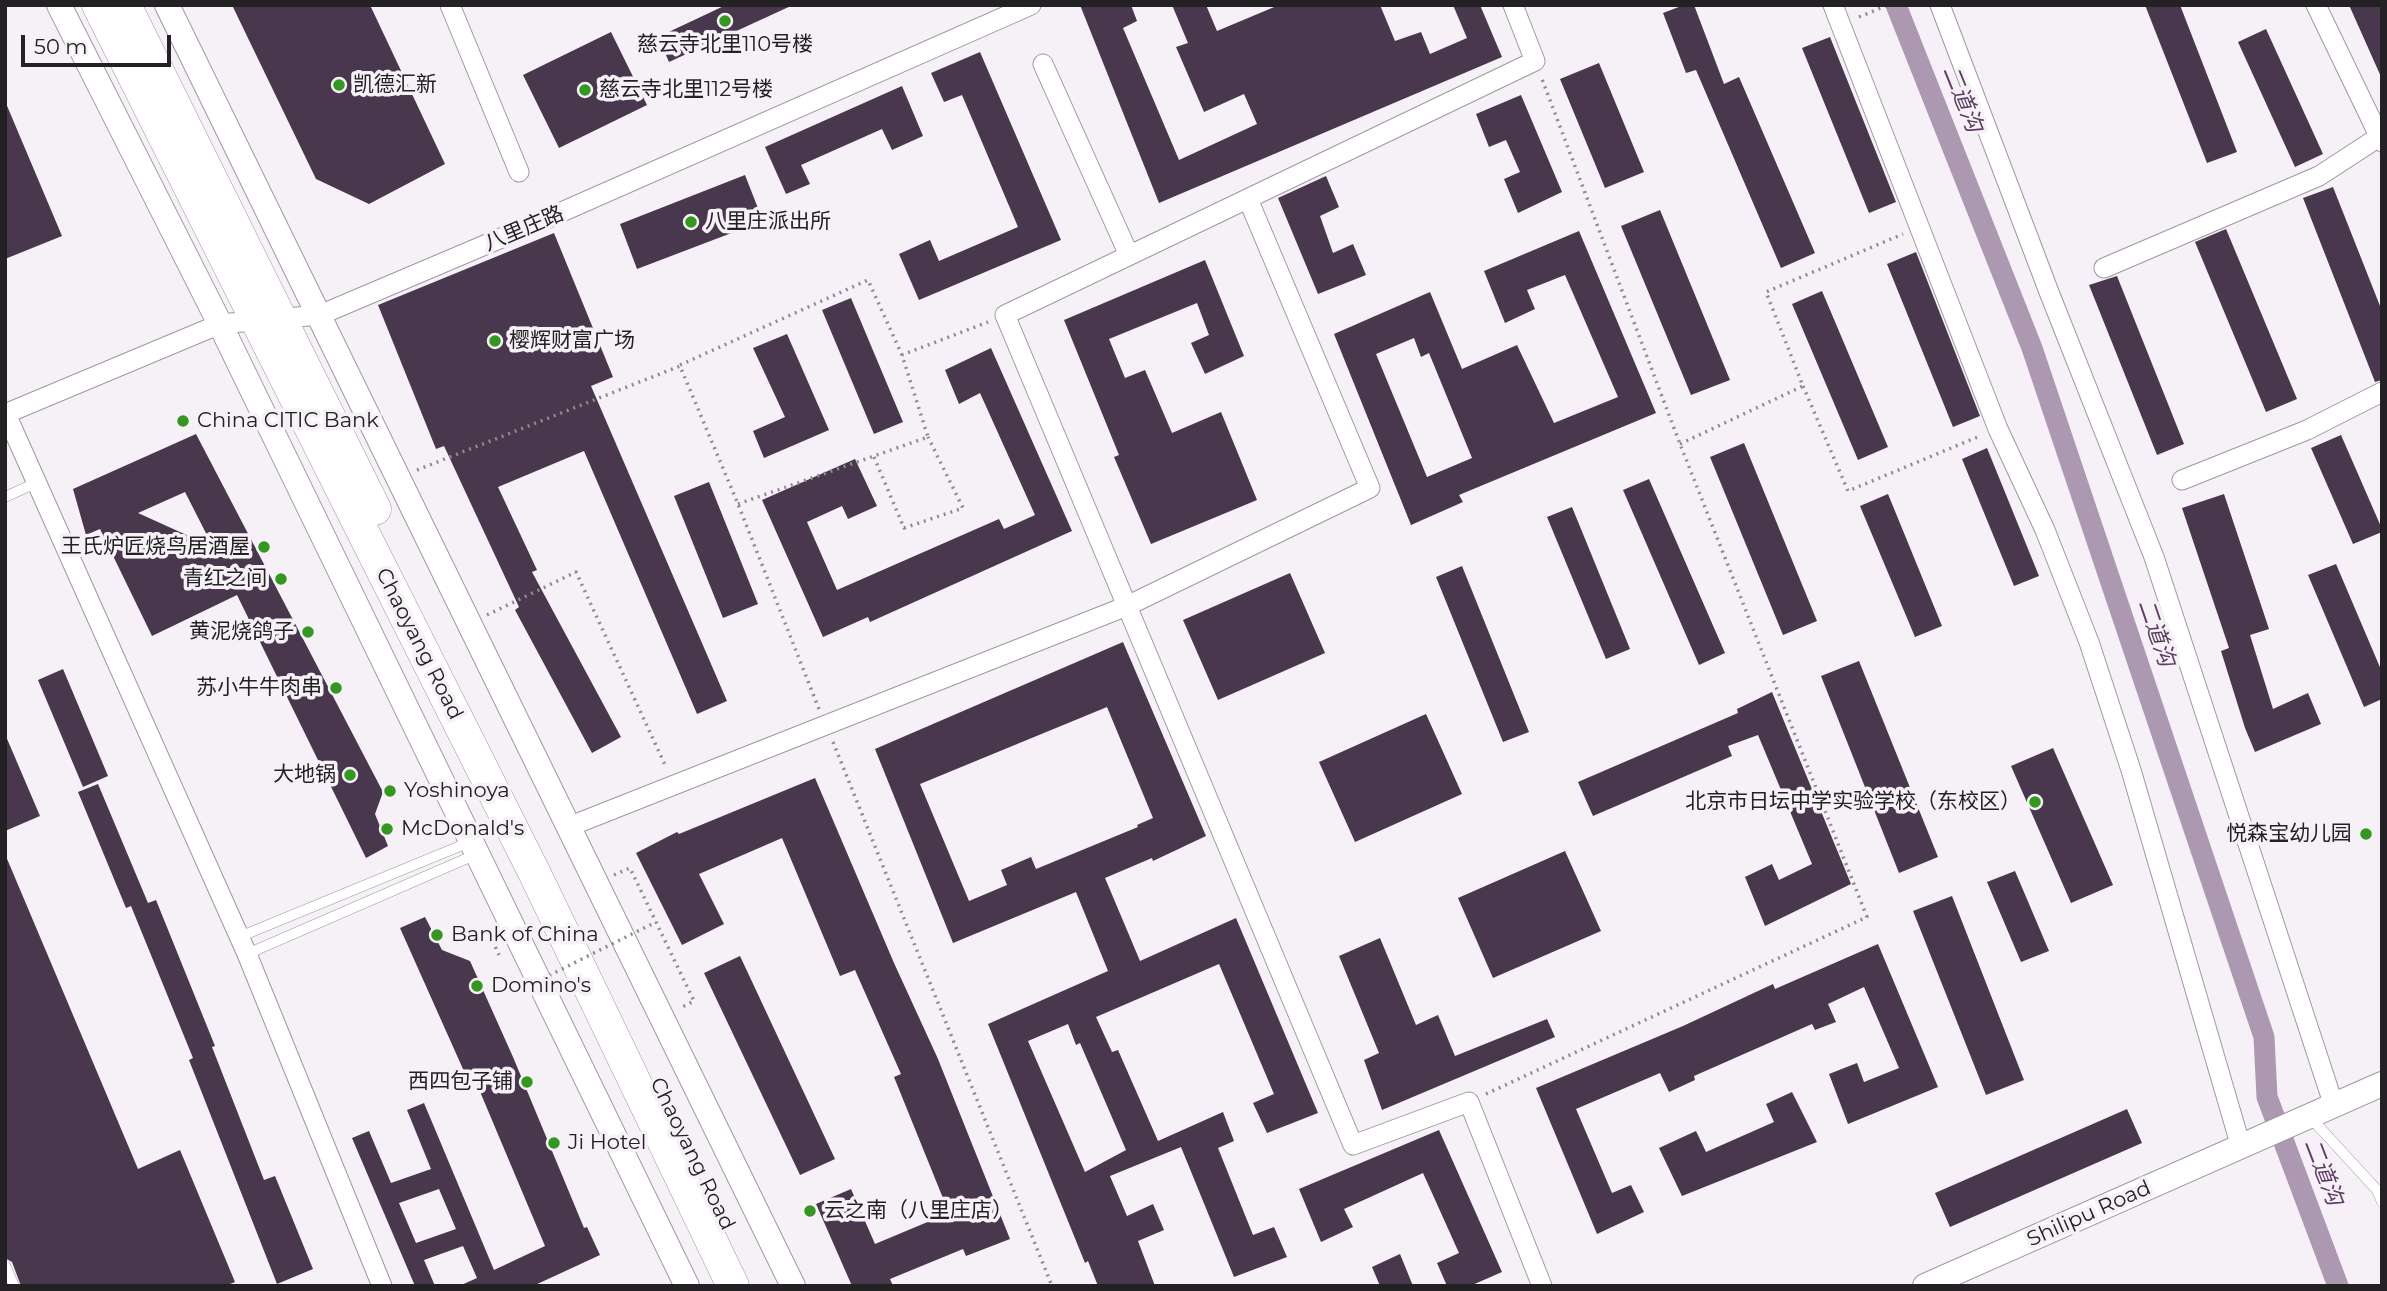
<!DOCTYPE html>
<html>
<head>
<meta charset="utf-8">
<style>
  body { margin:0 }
  #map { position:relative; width:2387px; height:1291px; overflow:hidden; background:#f6f0f7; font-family:Montserrat,sans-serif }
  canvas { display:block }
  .frame { position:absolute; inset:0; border:7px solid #232123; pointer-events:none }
  .scale { position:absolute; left:21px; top:35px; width:150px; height:32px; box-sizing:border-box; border:4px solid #232123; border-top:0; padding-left:9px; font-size:21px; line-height:24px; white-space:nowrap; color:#232123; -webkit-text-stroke:5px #f6f0f7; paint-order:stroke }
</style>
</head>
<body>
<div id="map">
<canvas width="2387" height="1291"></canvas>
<div class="frame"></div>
<div class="scale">50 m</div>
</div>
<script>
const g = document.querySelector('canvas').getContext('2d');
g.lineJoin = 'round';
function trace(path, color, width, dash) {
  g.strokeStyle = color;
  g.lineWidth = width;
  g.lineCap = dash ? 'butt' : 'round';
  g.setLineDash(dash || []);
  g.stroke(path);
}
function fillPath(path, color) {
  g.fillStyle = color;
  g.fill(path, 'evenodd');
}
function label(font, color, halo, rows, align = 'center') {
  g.font = font + ' Montserrat,"Noto Sans SC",sans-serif';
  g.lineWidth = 7;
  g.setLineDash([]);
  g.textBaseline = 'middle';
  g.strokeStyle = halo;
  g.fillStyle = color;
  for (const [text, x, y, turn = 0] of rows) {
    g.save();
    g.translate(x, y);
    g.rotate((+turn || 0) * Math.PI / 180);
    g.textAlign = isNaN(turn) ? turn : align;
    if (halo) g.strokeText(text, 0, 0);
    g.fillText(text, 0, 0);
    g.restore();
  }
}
const canal = new Path2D(`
  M1896,5L2032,348L2264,1037L2267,1097L2338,1286`);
const building = new Path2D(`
  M232,5H370L445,164L369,204L316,179Z
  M726,5H793L669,62L658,37Z
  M1080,5H1131L1137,21L1123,28L1179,160L1257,124L1244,94L1204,112L1176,47L1188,43L1172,5H1206L1217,31L1279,5H1380L1395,41L1421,32L1430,54L1467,38L1453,5H1480L1502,57L1159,203Z
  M1684,5H1694L1724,84L1739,77L1815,253L1781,268L1696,70L1686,73L1663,13Z
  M2145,5H2180L2237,152L2207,163Z
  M2349,5H2379L2382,11V79Z
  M2266,29L2323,154L2295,167L2238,42Z
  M611,32L647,105L559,148L523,75Z
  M1830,37L1896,202L1869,213L1802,48Z
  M980,52L1061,240L919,300L899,254L930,240L939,261L1018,227L962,95L944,102L931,73Z
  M1599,63L1644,172L1605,188L1560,79Z
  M902,86L923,136L892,150L882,129L801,165L810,184L786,194L765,147Z
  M1521,95L1562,192L1518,213L1504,179L1520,172L1506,140L1489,147L1476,114Z
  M5,101L62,236L5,259Z
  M745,175L763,221L637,269L620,224Z
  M1326,176L1339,207L1320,216L1333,253L1353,244L1366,275L1318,294L1278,198Z
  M2333,187L2382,311V380L2375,382L2303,198Z
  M1660,210L1730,380L1691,395L1621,226Z
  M2226,229L2297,399L2266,412L2195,242Z
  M1579,231L1656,413L1459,495L1463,502L1411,525L1334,334L1430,292L1462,369L1517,345L1554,423L1618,397L1565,275L1527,290L1535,309L1505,323L1484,271ZM1414,338L1421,357L1429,353L1472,458L1427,477L1376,354Z
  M554,233L613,377L591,386L727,701L697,714L584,451L498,487L537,570L532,572L621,737L592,753L515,610L519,607L444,446L436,449L378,305Z
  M1916,252L1980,416L1953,427L1887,264Z
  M1205,260L1244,356L1205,374L1191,343L1209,335L1197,303L1109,339L1125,378L1145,370L1172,433L1221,412L1257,500L1151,544L1114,457L1119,455L1064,320Z
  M2117,276L2184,444L2157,455L2089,285Z
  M1822,291L1888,447L1858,460L1792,304Z
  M851,298L903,422L874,434L822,310Z
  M787,334L829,430L764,458L753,431L785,417L753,348Z
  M991,348L1072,531L870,622L868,617L823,637L762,500L855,459L877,506L848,519L842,506L807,522L837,590L999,519L1004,529L1035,515L980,393L959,404L945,370Z
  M196,434L383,792L375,814L388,846L366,858L237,595L152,636L100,529L86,535L73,489ZM185,492L213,547L138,513Z
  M2341,435L2382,529V532L2353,544L2311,448Z
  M1744,443L1817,621L1783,635L1710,457Z
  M1987,448L2039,576L2014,586L1962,459Z
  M1649,479L1725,653L1699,665L1623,490Z
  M709,482L758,604L723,618L674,496Z
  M1888,494L1942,626L1915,637L1860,506Z
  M2224,494L2269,629L2250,635L2273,709L2308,693L2321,724L2255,752L2245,728L2221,651L2229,648L2182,508Z
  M1572,507L1630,649L1606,659L1547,517Z
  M2336,564L2382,672V699L2364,707L2308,575Z
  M1462,566L1529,732L1503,742L1436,577Z
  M1290,573L1325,653L1218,700L1183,620Z
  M1123,642L1206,836L1153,861L1152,858L1105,878L1140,961L1236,918L1318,1113L1267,1133L1253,1103L1274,1094L1219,964L1096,1017L1112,1052L1118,1050L1158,1141L1223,1112L1234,1141L1218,1148L1253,1235L1274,1227L1287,1257L1234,1277L1181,1147L1110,1176L1127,1216L1153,1204L1164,1230L1138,1241L1155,1286H1098L1088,1261L1085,1263L988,1024L1108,971L1076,892L953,943L875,749ZM1107,707L1153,818L1137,825L1138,827L1036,869L1031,857L1001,870L1007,885L969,901L920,784ZM1068,1024L1076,1045L1080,1043L1126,1150L1085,1172L1028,1041Z
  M1859,661L1938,857L1899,873L1821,676Z
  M63,669L108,776L83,787L38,680Z
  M1772,692L1851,884L1765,926L1745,877L1772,864L1779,880L1812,864L1758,735L1728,746L1732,756L1593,816L1578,782L1738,713L1737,709Z
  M1426,714L1462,794L1355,842L1319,762Z
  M5,734L40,816L5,831Z
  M2053,748L2113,885L2071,903L2011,766Z
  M815,778L894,963L938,1059L1010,1239L966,1256L963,1249L890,1279L893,1286H852L816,1204L851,1189L875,1244L949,1213L894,1077L901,1074L855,970L840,976L782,838L699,874L724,924L682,945L636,853L677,832L679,834Z
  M98,784L148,903L156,900L215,1046L212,1047L264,1180L275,1176L313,1269L277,1284L189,1060L193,1058L131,906L126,908L78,792Z
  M1565,851L1601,931L1493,978L1458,898Z
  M5,854L138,1169L180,1150L235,1282L225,1286H21L12,1262L5,1258Z
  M2015,871L2049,951L2021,962L1987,882Z
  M1952,896L2024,1080L1986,1095L1913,911Z
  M425,917L442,950L470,961L513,1057L584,1228L587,1227L600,1255L533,1286H459L477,1278L463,1246L424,1260L435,1286H415L352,1138L369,1131L391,1183L431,1169L407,1110L424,1103L494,1270L545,1246L473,1075L467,1078L400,928ZM439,1189L456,1229L416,1243L399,1203Z
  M1380,938L1416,1025L1438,1015L1455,1056L1547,1019L1555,1037L1382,1110L1364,1060L1379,1053L1339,956Z
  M1878,944L1938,1087L1848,1124L1829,1074L1857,1063L1864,1082L1899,1068L1864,987L1828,1004L1836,1022L1815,1030L1812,1024L1694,1076L1695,1080L1669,1092L1660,1073L1576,1109L1612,1193L1631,1185L1644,1212L1597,1234L1536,1088L1683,1026L1773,984L1775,989Z
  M740,956L835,1159L800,1175L704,973Z
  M1792,1092L1817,1142L1682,1196L1659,1148L1696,1131L1706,1152L1774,1122L1766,1104Z
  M2127,1109L2142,1143L1950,1227L1935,1193Z
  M1439,1130L1502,1272L1470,1286H1447L1437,1263L1459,1253L1423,1173L1344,1209L1353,1227L1321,1242L1299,1189Z
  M1400,1254L1413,1286H1380L1372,1267Z`);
const path = new Path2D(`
  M1859,17L1888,5
  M680,365L868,280L902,355
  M1803,386L1848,491L1980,436
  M1680,444L1803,386L1766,292L1903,234
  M874,457L904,528L963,508L928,437
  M417,470L680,366L738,504L819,709
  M738,504L928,437L902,355L988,322
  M487,615L576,572L666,767
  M833,742L1052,1286
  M614,875L630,868L694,1001L680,1008
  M494,941L493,942L499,955
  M1486,1094L1867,917L1680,444L1542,79`);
const service = new Path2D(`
  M5,497L38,482
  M239,937L470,842
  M247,954L477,854
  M2310,1117L2377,1190L2382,1202
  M5,1265L14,1286`);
const minor = new Path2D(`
  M450,5L519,172
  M1833,5L1998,429L2045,530L2089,642L2131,770L2241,1147
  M1940,5L2049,292L2154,557L2334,1106
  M2316,5L2382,142
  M1043,64L1129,255
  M1248,199L1370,488L1127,606L1005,315L1535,61L1513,5
  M2104,268L2319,176L2382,135
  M5,414L220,324L320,315L539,222L1031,5
  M6,414L247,954L382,1286
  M2182,480L2307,430L2382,392
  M568,827L1127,606L1353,1145L1469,1102L1542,1286`);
const tertiary = new Path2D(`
  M59,5L220,324L687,1286
  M167,5L793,1286
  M1925,1286L2382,1084`);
const trunk = new Path2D(`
  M98,5L534,872L733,1286
  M125,5L375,509`);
const pathBridge = new Path2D(`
  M518,991L656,922`);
const markers = [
  [725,21,7,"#32981f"],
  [339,85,7,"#32981f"],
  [585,90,7,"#32981f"],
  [691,222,7,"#32981f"],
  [495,341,7,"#32981f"],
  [183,421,7,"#32981f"],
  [264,547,7,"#32981f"],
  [281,579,7,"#32981f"],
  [308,632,7,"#32981f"],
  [336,688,7,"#32981f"],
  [350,775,7,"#32981f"],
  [390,791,7,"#32981f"],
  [2035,802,7,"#32981f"],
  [387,829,7,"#32981f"],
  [2366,834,7,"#32981f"],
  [437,935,7,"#32981f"],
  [477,986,7,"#32981f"],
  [527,1082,7,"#32981f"],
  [554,1143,7,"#32981f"],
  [810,1211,7,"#32981f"]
];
const poiNames = [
  ["慈云寺北里110号楼",725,45,"center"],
  ["凯德汇新",353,85],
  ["慈云寺北里112号楼",599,90],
  ["八里庄派出所",705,222],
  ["樱辉财富广场",509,341],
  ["China CITIC Bank",197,421],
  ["王氏炉匠烧鸟居酒屋",250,547,"right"],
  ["青红之间",267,579,"right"],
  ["黄泥烧鸽子",294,632,"right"],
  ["苏小牛牛肉串",322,688,"right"],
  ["大地锅",336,775,"right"],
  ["Yoshinoya",404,791],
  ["北京市日坛中学实验学校（东校区）",2021,802,"right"],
  ["McDonald's",401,829],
  ["悦森宝幼儿园",2352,834,"right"],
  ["Bank of China",451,935],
  ["Domino's",491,986],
  ["西四包子铺",513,1082,"right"],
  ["Ji Hotel",568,1143],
  ["云之南（八里庄店）",824,1211]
];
const streetNames = [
  ["八里庄路",524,229,-23],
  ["Chaoyang Road",419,644,63],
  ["Chaoyang Road",692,1154,64],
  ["Shilipu Road",2089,1214,-24]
];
const waterNames = [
  ["二道沟",1962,99,68],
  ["二道沟",2156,633,71],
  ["二道沟",2323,1172,69]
];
trace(canal, '#ad98b1', 21);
fillPath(building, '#49374d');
trace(service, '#9e98a0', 11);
trace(minor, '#9e98a0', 21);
trace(tertiary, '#9e98a0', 26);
trace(trunk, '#9e98a0', 33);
trace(path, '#8f8b90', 3.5, [2, 5]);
trace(service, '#fff', 10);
trace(minor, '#fff', 19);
trace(tertiary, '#fff', 24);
trace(trunk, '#fff', 32);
trace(pathBridge, '#8f8b90', 3.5, [2, 5]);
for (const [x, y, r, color] of markers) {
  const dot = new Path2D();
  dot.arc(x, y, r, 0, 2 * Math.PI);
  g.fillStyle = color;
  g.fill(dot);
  trace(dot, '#f6f0f7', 2.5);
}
label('21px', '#232123', '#f6f0f7', poiNames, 'left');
label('21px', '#232123', '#f6f0f7', streetNames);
label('italic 23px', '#5d3d64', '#f6f0f7', waterNames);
</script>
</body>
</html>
